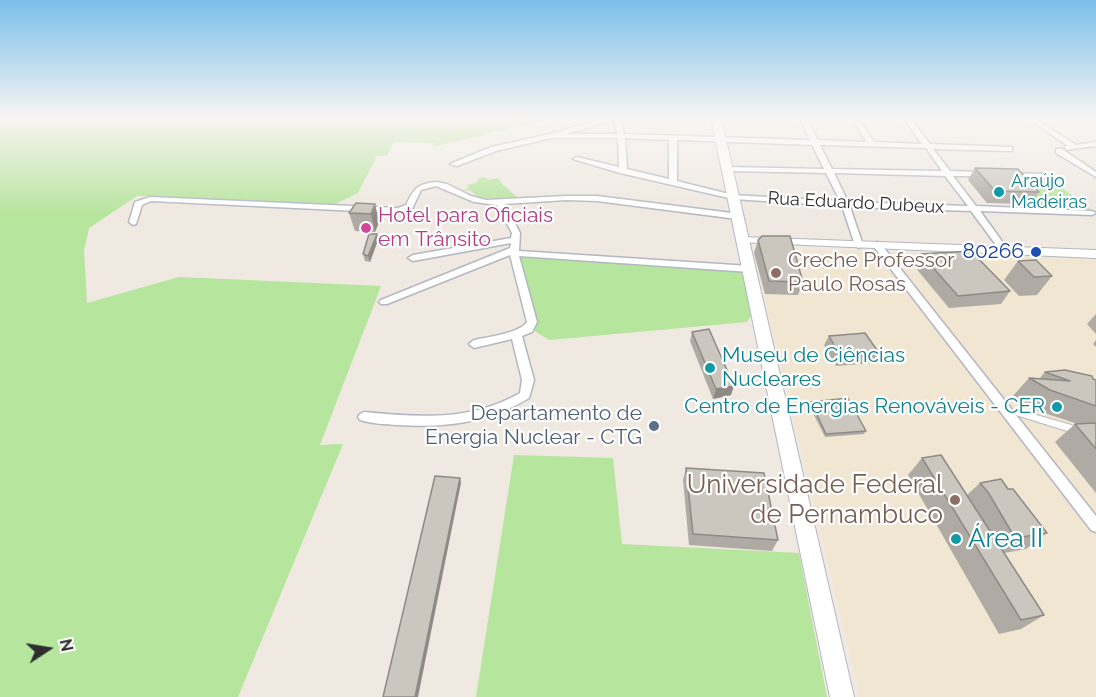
<!DOCTYPE html>
<html>
<head>
<meta charset="utf-8">
<style>
  body { margin:0 }
  #map { position:relative; width:1096px; height:697px; overflow:hidden; background:#efe9e1; font-family:Raleway,sans-serif }
  canvas { display:block }
  .north { position:absolute; left:18px; top:619px; width:60px; height:60px; -webkit-text-stroke:4px #fff; paint-order:stroke; rotate:78deg; font-size:16px; font-weight:700; line-height:24px; text-align:center; color:#2e2e2e }
  .north::after { content:''; display:block; margin:auto; width:21px; height:27px; background:#2e2e2e; clip-path:polygon(50% 0,100% 100%,50% 72%,0 100%) }
</style>
</head>
<body>
<div id="map">
<canvas width="1096" height="697"></canvas>
<div class="north">N</div>
</div>
<script>
const g = document.querySelector('canvas').getContext('2d');
g.lineJoin = 'round';
function fillPath(path, color) {
  g.fillStyle = color;
  g.fill(path, 'evenodd');
}
function trace(path, color, width, dash) {
  g.strokeStyle = color;
  g.lineWidth = width;
  g.lineCap = dash ? 'butt' : 'round';
  g.setLineDash(dash || []);
  g.stroke(path);
}
function label(font, color, halo, rows, align = 'center') {
  g.font = font + ' Raleway,sans-serif';
  g.lineWidth = 4.5;
  g.setLineDash([]);
  g.textBaseline = 'middle';
  g.strokeStyle = halo;
  g.fillStyle = color;
  for (const [text, x, y, turn = 0] of rows) {
    g.save();
    g.translate(x, y);
    g.rotate((+turn || 0) * Math.PI / 180);
    g.textAlign = isNaN(turn) ? turn : align;
    if (halo) g.strokeText(text, 0, 0);
    g.fillText(text, 0, 0);
    g.restore();
  }
}
const education = new Path2D(`
  M758,248L1096,259V697H860L754,253Z`);
const green = new Path2D(`
  M0,118H556L433,147L434,143L394,142L387,156H377L358,193L335,204L137,196L89,228L84,250L87,303L179,277L381,286L320,445L343,444L238,697H0Z
  M483,177L489,180L498,178L503,185L517,197L480,199L470,190L461,191L469,188L467,185L477,183L478,179Z
  M1020,181L1054,182L1090,209L1044,207Z
  M523,255L750,269L758,305L747,322L549,340L530,328L514,261Z
  M514,455L613,458L622,544L799,553L827,697H476Z`);
const pedestrian = new Path2D(`
  M1019,410L1096,432V440L1016,415L1015,413L1016,411Z`);
const minor = new Path2D(`
  M606,118H620L624,134L810,140L800,118H806L818,140L866,142L852,118H858L874,142L922,144L904,118H910L930,144L1012,147V151H1009L933,149L950,171L987,172L988,174L984,176H953L976,206L1092,211L1096,213L1092,215L980,211L1009,251L1005,254L1002,253L971,211L850,207L863,245L859,248L855,245L842,206L733,199L620,173L573,159L577,157L619,167L618,138H552L496,151L457,166L450,164L491,147L550,134ZM614,120L617,134H566ZM625,138L669,140V179L627,169ZM677,140L812,145L824,169L729,167L725,169L729,171L826,173L840,201L733,195L677,181ZM820,145L926,148L942,171L832,169ZM834,173L945,176L968,206L848,202Z
  M1027,118H1034L1076,145L1096,142V146L1065,150V146H1068Z
  M1056,149H1062L1096,172V177L1056,153Z
  M1008,173L1047,174L1051,176L1047,178L1011,177H1008Z
  M436,182L447,184L471,196L486,200L566,196H597L740,214V218L737,219L597,201L566,200L505,204L520,233L519,251L750,266L755,269L750,272L519,256L537,322L532,332L522,336L534,380L529,398C488,423 445,428 397,425C385,424 372,424 360,420L358,417L360,414L364,412C420,417 469,422 520,393L522,380L512,339L474,348L469,344L474,340C487,337 520,333 527,322L510,255L387,304H381L379,302L381,300L510,248L511,243L413,261L408,258L413,255L511,238L512,233L497,205L474,202L436,186L421,190L412,209L399,213L151,201L142,205L136,224L133,225L129,222L135,202L150,197L398,208L406,205C414,189 416,184 436,182Z
  M877,242L880,243L1096,516V532L1091,530L874,247L873,245Z`);
const tertiary = new Path2D(`
  M743,237L1096,250V258L739,242L737,240Z`);
const secondary = new Path2D(`
  M711,118H721L854,697H830Z`);
const wall = new Path2D(`
  M975,168L1039,192L1031,204L987,203L968,180Z
  M375,204L379,222L375,232L355,231L349,213Z
  M378,240L370,262L365,261L363,254Z
  M758,240L803,282L798,295L765,294L754,253Z
  M921,254L1010,291L1001,304L949,308L914,266Z
  M1018,261L1052,276L1037,295L1019,296L1004,280Z
  M1096,314V334L1087,324Z
  M692,332L731,395L713,399L690,341Z
  M829,336L879,353L873,363L836,366L824,345Z
  M1096,340V347L1093,344Z
  M1045,372L1096,380V493L1055,442L1075,424H1078L1032,409L1012,397L1029,378L1039,379Z
  M811,402L866,431L864,434L825,437L809,405Z
  M922,458L967,495L980,483L1008,489L1047,533L1026,549L1004,553L1044,615L1021,629L999,634L908,475Z
  M686,468L778,540L772,551L689,545L683,480Z`);
const shadedWall = new Path2D(`
  M375,204L379,222L375,232L371,214Z
  M377,234L378,240L370,262L368,256Z
  M734,386L731,395L713,399L716,389Z
  M460,478L461,483L418,697H415Z`);
const building = new Path2D(`
  M975,168L1018,169L1039,192L995,191Z
  M356,203L375,204L371,214L349,213Z
  M369,234H377L368,256L363,254Z
  M762,236H790L803,282L769,281L758,240Z
  M971,251L1010,291L958,296L921,254Z
  M1036,260L1052,276L1034,277L1018,261Z
  M709,329L734,386L716,389L692,332Z
  M865,333L879,353L841,357L829,336Z
  M1065,370L1092,376L1093,379L1096,380V406L1050,390L1029,378L1070,381L1045,372Z
  M848,398L866,431L826,434L811,402Z
  M1096,423V449L1075,424Z
  M941,455L1044,615L1021,620L922,458Z
  M686,468L764,473L778,540L693,534Z
  M435,476L460,478L415,697H383Z
  M1001,479L1008,489H1013L1047,533L1015,538L988,492L980,483Z`);
const markers = [
  [999,192,6,"#0f9aa8"],
  [366,228,6,"#d1479c"],
  [1036,252,6,"#1a4fb4"],
  [776,273,6,"#8d6e63"],
  [710,368,6,"#0f9aa8"],
  [1057,407,6,"#0f9aa8"],
  [654,426,6,"#5c6f8a"],
  [955,500,6,"#8d6e63"],
  [956,539,6,"#0f9aa8"]
];
const farCulturenames = [
  ["Araújo",1011,182],
  ["Madeiras",1011,203]
];
const farStreetnames = [
  ["Rua Eduardo Dubeux",856,203,3]
];
const hotelNames = [
  ["Hotel para Oficiais",378,216],
  ["em Trânsito",378,240]
];
const transitNames = [
  ["80266",1024,252]
];
const educationNames = [
  ["Creche Professor",788,261],
  ["Paulo Rosas",788,285]
];
const cultureNames = [
  ["Museu de Ciências",722,356],
  ["Nucleares",722,380],
  ["Centro de Energias Renováveis - CER",1045,407,"right"]
];
const serviceNames = [
  ["Departamento de",642,414],
  ["Energia Nuclear - CTG",642,438]
];
const nearEducationnames = [
  ["Universidade Federal",943,485],
  ["de Pernambuco",943,515]
];
const nearCulturenames = [
  ["Área II",968,539]
];
fillPath(education, '#f0e6d1');
fillPath(green, '#b6e59e');
trace(pedestrian, '#b4b7c1', 2);
trace(minor, '#b4b7c1', 3);
trace(tertiary, '#b4b7c1', 2);
trace(secondary, '#b4b7c1', 2);
fillPath(pedestrian, '#fff');
fillPath(minor, '#fff');
fillPath(tertiary, '#fff');
fillPath(secondary, '#fff');
fillPath(wall, '#afaba4');
fillPath(shadedWall, '#8e8b86');
fillPath(building, '#cbc7bf');
trace(building, '#8e8b86', 1.5);
const sky = g.createLinearGradient(0, 0, 0, 215);
sky.addColorStop(0, '#7abfeb');
sky.addColorStop(0.55, '#f8f5f2');
sky.addColorStop(1, '#f8f5f200');
g.fillStyle = sky;
g.fillRect(0, 0, 1096, 215);
for (const [x, y, r, color] of markers) {
  const dot = new Path2D();
  dot.arc(x, y, r, 0, 2 * Math.PI);
  g.fillStyle = color;
  g.fill(dot);
  trace(dot, '#fff', 2);
}
label('18px', '#0d838f', '#fff', farCulturenames, 'left');
label('18px', '#2e2e2e', '#fff', farStreetnames);
label('21px', '#b23c85', '#fff', hotelNames, 'left');
label('21px', '#164399', '#fff', transitNames, 'right');
label('21px', '#785e54', '#fff', educationNames, 'left');
label('21px', '#0d838f', '#fff', cultureNames, 'left');
label('21px', '#4e5e75', '#fff', serviceNames, 'right');
label('26px', '#785e54', '#fff', nearEducationnames, 'right');
label('26px', '#0d838f', '#fff', nearCulturenames, 'left');
</script>
</body>
</html>
